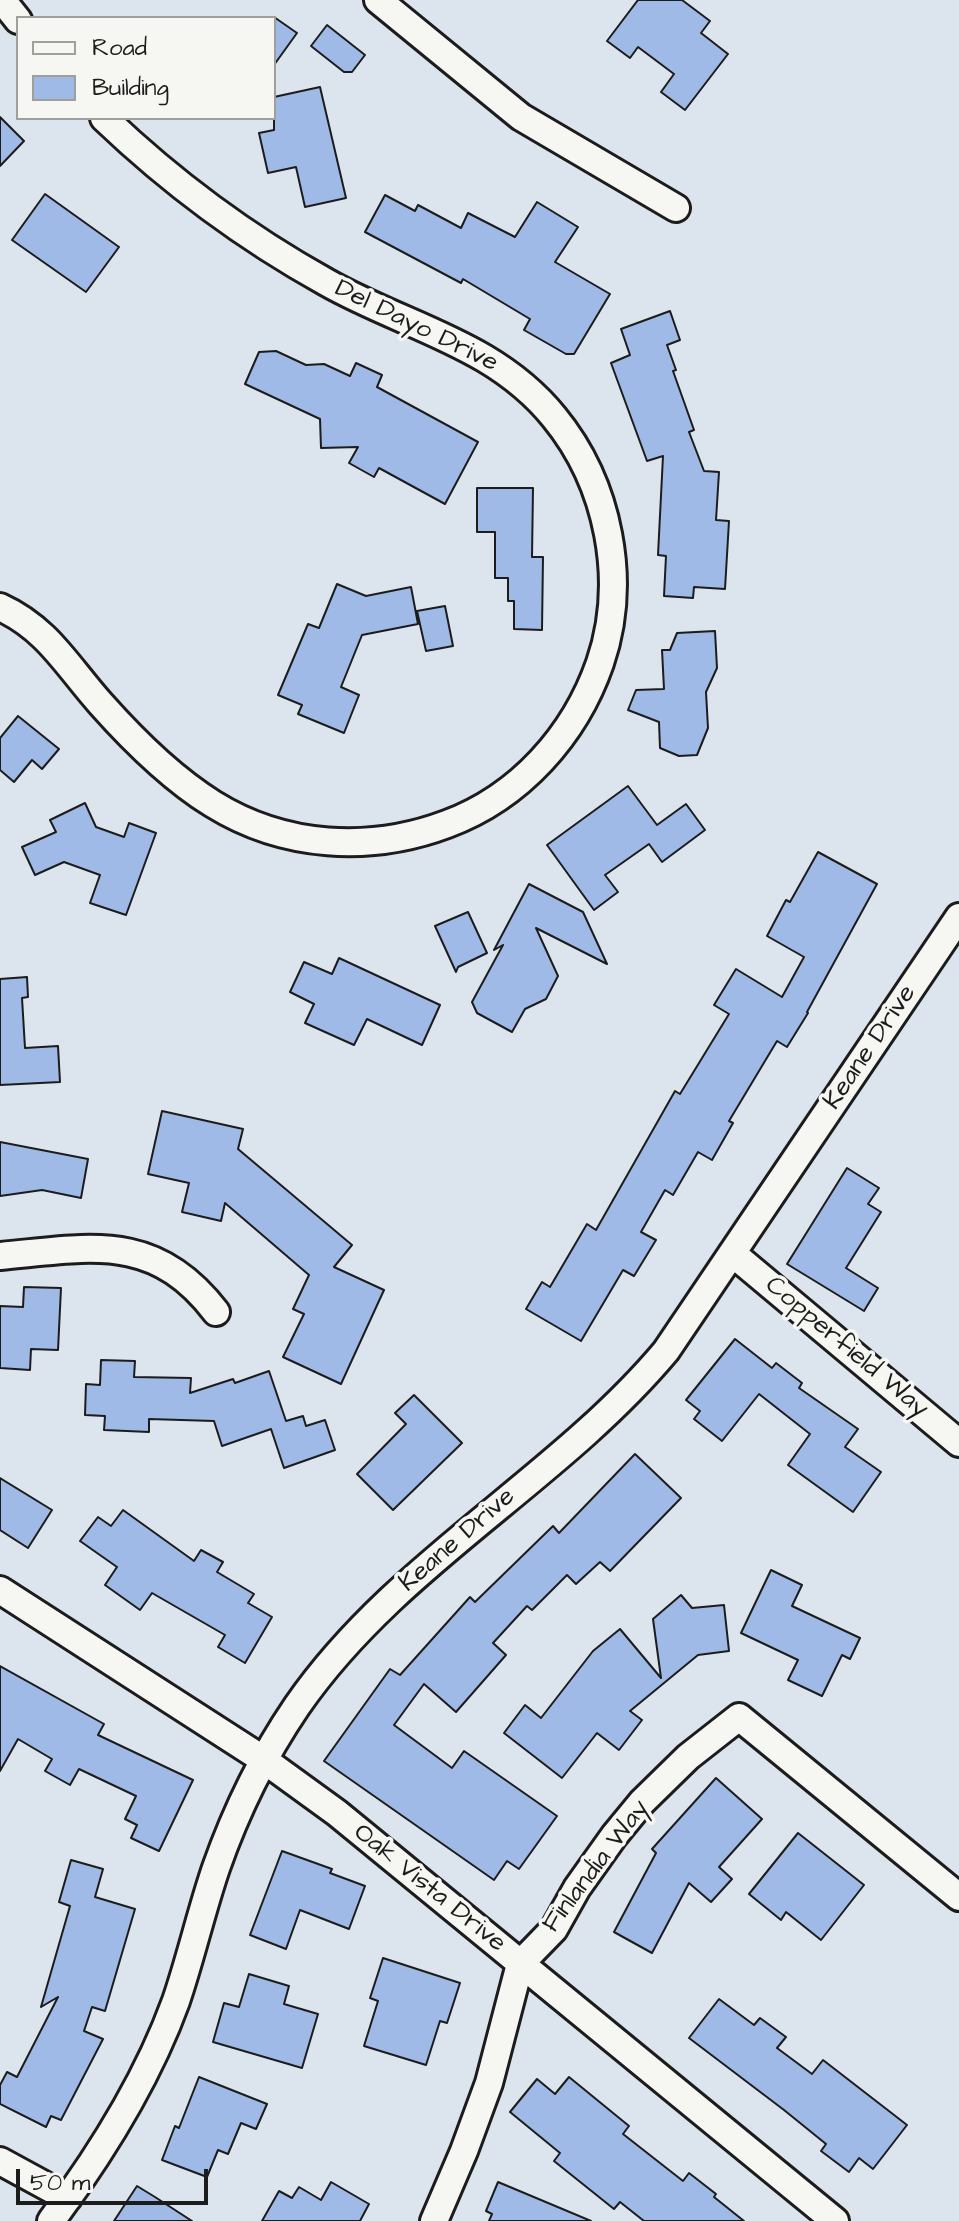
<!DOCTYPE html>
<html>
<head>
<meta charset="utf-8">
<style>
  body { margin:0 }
  #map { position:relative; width:959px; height:2221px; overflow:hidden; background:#dce4ee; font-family:"Architects Daughter",sans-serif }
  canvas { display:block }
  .legend { position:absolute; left:16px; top:16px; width:260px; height:104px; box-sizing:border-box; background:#f6f6f2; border:2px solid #9f9f9c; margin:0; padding:10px 14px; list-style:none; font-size:24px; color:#1c1c1c }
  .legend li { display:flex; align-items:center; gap:16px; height:40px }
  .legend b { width:40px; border:2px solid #9f9f9c }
  .scale { position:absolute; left:16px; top:2169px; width:192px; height:36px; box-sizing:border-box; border:4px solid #1c1c1c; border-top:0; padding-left:10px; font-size:24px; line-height:28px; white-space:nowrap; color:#1c1c1c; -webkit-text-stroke:6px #f6f6f2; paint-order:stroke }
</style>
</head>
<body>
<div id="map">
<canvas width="959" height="2221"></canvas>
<ul class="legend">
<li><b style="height:10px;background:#f6f6f2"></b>Road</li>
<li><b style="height:22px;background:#9fbae6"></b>Building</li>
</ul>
<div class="scale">50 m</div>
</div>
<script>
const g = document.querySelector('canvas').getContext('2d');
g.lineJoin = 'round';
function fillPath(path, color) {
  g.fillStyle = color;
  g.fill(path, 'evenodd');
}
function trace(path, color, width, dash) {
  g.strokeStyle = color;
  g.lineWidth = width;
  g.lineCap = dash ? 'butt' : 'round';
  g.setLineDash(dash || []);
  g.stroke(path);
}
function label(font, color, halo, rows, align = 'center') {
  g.font = font + ' "Architects Daughter",sans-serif';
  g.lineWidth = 7;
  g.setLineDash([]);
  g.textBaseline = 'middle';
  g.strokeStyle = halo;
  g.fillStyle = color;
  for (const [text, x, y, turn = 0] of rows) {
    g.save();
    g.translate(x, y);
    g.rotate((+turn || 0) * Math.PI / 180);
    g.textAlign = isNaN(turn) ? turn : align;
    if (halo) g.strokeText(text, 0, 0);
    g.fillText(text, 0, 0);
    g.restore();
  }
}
const building = new Path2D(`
  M638,0H682L710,21L701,33L728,54L685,110L661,92L674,74L638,47L630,58L607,41Z
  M274,17L297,33L274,65Z
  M327,25L365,55L352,72H344L311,46Z
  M320,87L346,198L305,207L296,167L268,173L259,133L274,130V97Z
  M0,117L24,141L0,166Z
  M45,194L119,247L86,292L12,240Z
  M385,195L415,211L418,205L461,228L468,213L515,237L537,202L578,227L555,262L610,294L574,354H566L524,330L530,319L463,279L461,283L365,232Z
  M670,311L680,340L667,345L676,370L673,371L694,430L689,432L704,471L719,472L716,520L729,521L725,589L694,587L693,598L664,596L666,556L658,555L663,456L647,461L611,363L630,355L621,329Z
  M276,351L306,365L324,364L350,376L356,363L382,375L377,387L478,442L445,504L379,468L374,477L349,463L358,447L321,448L320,419L245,384L259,352Z
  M477,488H533L532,557H543L542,630L514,629V601H508V578H495V532H477Z
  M337,584L366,596L411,587L418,624L362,635L341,687L359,695L344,733L298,714L302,705L278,695L308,624L319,628Z
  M445,606L453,646L426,651L417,611Z
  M715,631L717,668L706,692L708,728L697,755L679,756L660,748L659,722L628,710L636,690L664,689L662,650H670L677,633Z
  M18,716L59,749L42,769L32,760L14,782L0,770V738Z
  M628,786L657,825L686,804L705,830L662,862L649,844L605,875L618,892L594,910L547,845Z
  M85,803L96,827L124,837L129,823L156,833L126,915L90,903L100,875L64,862L35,875L22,847L56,832L50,820Z
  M818,852L877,884L807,1012L808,1013L787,1047L777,1041L729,1121L733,1123L712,1160L698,1152L673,1195L665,1190L641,1232L656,1240L634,1276L623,1270L581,1341L526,1309L542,1282L550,1287L587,1224L596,1230L675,1091L680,1094L729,1014L714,1005L736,969L782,997L804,957L767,936L786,900L790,902Z
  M529,884L583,912L607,964L536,928L558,976L546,999L525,1009L512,1032L477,1013L472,1002L503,945L494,950Z
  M468,912L487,953L458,967L456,972L435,926Z
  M339,958L440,1005L422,1045L367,1019L354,1045L305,1023L314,1004L290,992L304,962L332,974Z
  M27,977L28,997L22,998L25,1048L58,1046L60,1082L0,1085V979Z
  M162,1111L243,1129L238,1149L352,1245L334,1267L384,1290L341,1384L283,1357L304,1314L293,1309L309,1275L225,1203L221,1221L182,1212L189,1183L148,1174Z
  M0,1142L88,1159L81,1198L42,1190L0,1196Z
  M847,1168L879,1188L868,1204L881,1212L846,1268L878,1288L864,1311L787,1264Z
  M24,1287L61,1288L58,1350L31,1349L30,1370L0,1368V1306L23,1307Z
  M735,1339L772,1368L776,1363L802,1383L799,1388L858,1429L845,1447L881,1472L853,1512L788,1465L810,1434L759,1394L722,1441L694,1419L700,1411L686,1400Z
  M101,1360L135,1361L134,1377L191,1378L190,1393L233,1379L235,1383L269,1371L286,1421L303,1416L306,1426L325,1420L335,1450L284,1468L271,1429L222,1446L214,1421L149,1419V1432L104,1430L105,1416L85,1415L86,1384L100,1385Z
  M414,1395L462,1443L393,1510L357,1474L406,1424L395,1413Z
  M635,1454L681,1498L610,1571L600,1562L576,1584L567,1575L532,1610L527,1606L493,1643L506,1655L456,1712L424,1684L394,1725L452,1768L464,1751L557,1816L519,1869L507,1861L494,1880L324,1761L390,1669L400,1675L470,1597L475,1602L553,1526L559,1533Z
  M0,1478L52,1510L28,1548L0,1530Z
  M123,1510L194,1561L201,1550L223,1562L217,1572L254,1594L248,1603L272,1617L245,1663L218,1647L225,1635L152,1593L140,1610L105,1585L117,1567L80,1541L98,1517L111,1526Z
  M771,1570L802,1585L792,1606L860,1638L850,1659L842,1655L822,1696L788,1680L798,1660L741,1633Z
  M681,1595L692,1608L724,1605L729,1651L698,1655L630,1711L642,1720L619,1750L597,1733L562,1778L504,1733L525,1705L541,1718L593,1651L620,1629L661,1678L653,1619Z
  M0,1666L104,1724L98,1735L193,1780L159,1851L131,1838L137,1825L125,1819L136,1796L79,1769L70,1785L45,1771L52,1759L18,1739L0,1771Z
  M716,1778L762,1819L719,1867L732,1879L711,1902L689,1883L652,1953L614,1932L656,1853L652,1849Z
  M798,1833L864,1885L821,1940L786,1912L781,1920L749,1894Z
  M282,1851L332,1869L330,1873L365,1886L349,1929L300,1910L286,1949L250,1935Z
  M71,1860L103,1869L95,1897L135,1909L105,2011L92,2007L84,2031L103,2039L61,2120L51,2116L46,2127L0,2104V2085L7,2072L17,2077L58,1997L41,2007L70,1906L59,1902Z
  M383,1958L460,1983L447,2023L440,2021L426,2065L364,2046L378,2001L370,1998Z
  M249,1974L289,1986L284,2004L318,2014L302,2068L213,2042L224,2003L239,2007Z
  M719,1999L754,2025L760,2018L786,2037L777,2048L812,2074L823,2060L907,2125L873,2169L859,2158L849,2172L821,2151L826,2144L784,2110L689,2038Z
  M199,2077L267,2104L256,2129L241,2123L228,2154L218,2150L207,2177L162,2160L175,2126L179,2128Z
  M569,2077L629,2126L623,2134L683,2181L689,2173L716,2194L714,2197L744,2221H644L620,2202L614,2209L554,2161L560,2153L510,2112L537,2079L555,2094Z
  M331,2182L369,2204L360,2221H262L279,2191L292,2198L299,2187L321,2200Z
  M498,2182L591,2221H489L492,2214L486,2211Z
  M137,2186L155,2197L192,2221H114Z`);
const minor = new Path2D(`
  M2,0L18,20
  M378,0L521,117L676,208
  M0,607C48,629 67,666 101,704C133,740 171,778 213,804C284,848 370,853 447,824C520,797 575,735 600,663C628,581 609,484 554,417C494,343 405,327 326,282C245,237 171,182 104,118
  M732,1253L959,1443
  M0,1256C89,1248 154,1231 216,1312
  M0,1590L264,1760L337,1813L835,2221
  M0,2161L68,2198
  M51,2221C101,2154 147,2081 176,2001C191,1957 201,1912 216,1868C236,1811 263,1756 297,1706C395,1564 556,1482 666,1351L959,917
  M434,2221L464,2151L489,2083L520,1964L554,1929L577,1888L614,1836L642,1802L688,1757L739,1717L959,1897`);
const streetNames = [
  ["Del Dayo Drive",416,327,26],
  ["Keane Drive",871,1048,-56],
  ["Copperfield Way",846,1348,40],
  ["Keane Drive",458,1541,-41],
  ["Finlandia Way",597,1867,-53],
  ["Oak Vista Drive",429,1889,39]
];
fillPath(building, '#9fbae6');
trace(building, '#1c1c1c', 2);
trace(minor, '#1c1c1c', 32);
trace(minor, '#f6f6f2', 26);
label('26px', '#1c1c1c', '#f6f6f2', streetNames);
</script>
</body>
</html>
